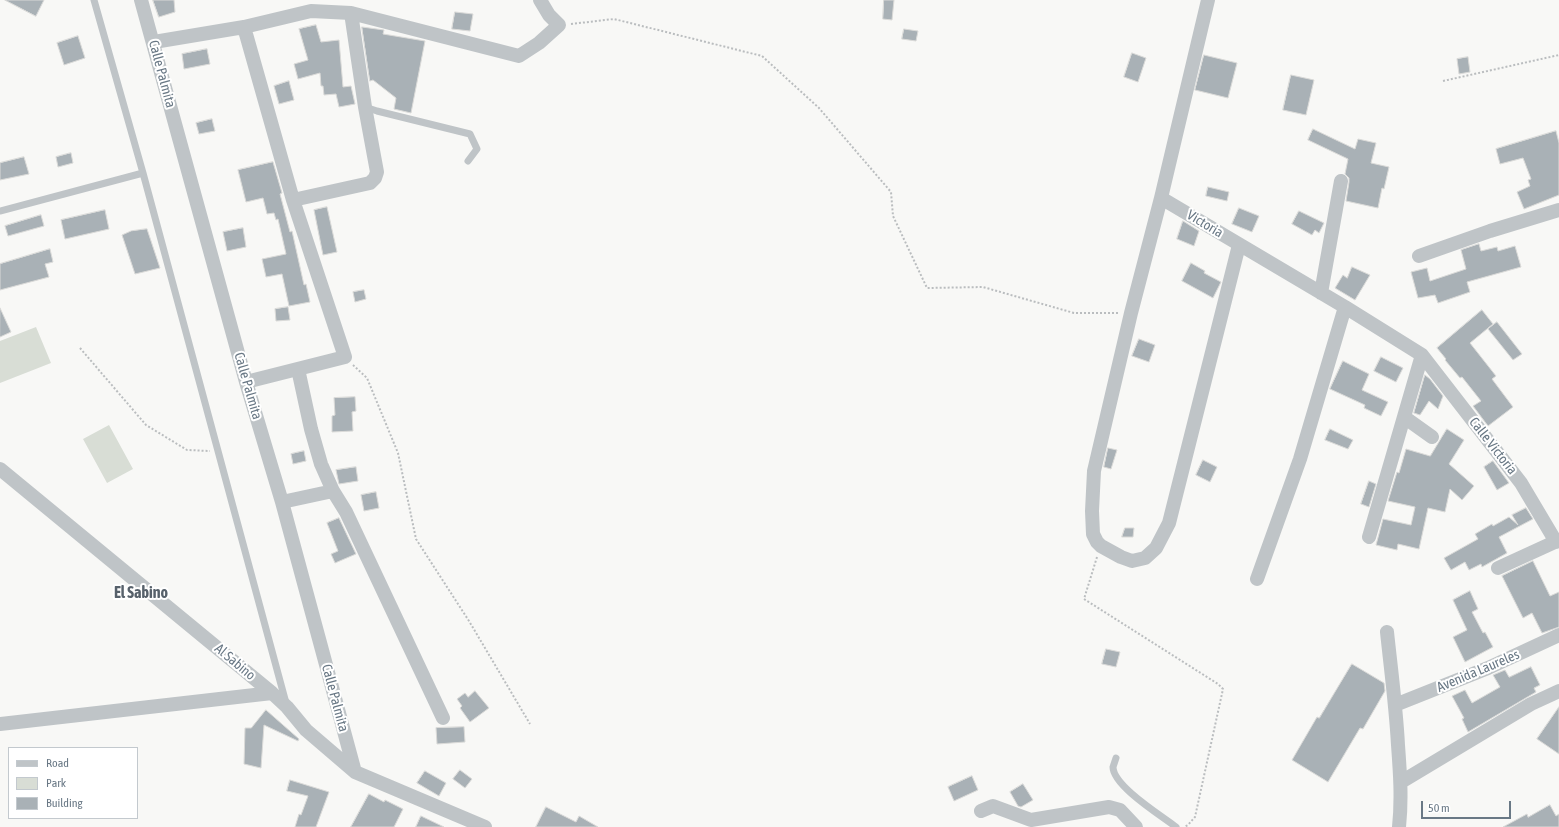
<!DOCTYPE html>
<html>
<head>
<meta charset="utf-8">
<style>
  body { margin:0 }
  #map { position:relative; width:1559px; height:827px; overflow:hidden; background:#f8f8f6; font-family:"Asap Condensed",sans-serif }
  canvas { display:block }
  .legend { position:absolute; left:8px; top:747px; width:130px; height:72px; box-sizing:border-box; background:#fff; border:1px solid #c3c9ce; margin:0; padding:5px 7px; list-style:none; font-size:12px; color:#697885 }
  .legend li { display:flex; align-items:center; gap:8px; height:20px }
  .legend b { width:20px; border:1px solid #c3c9ce }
  .scale { position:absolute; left:1421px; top:801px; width:90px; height:18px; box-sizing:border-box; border:2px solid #697885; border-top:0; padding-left:5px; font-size:12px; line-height:14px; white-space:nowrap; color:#697885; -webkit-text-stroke:3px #fff; paint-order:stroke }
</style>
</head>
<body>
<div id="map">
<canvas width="1559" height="827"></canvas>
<ul class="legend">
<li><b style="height:5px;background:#bfc4c7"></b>Road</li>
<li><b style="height:11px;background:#d8ddd5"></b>Park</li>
<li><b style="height:11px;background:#a9b1b6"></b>Building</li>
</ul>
<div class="scale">50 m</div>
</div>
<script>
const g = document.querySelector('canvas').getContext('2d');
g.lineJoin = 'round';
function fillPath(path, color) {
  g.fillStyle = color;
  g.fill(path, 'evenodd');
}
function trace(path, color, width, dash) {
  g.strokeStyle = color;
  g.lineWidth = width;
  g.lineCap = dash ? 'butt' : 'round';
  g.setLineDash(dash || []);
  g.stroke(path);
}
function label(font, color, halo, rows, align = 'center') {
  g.font = font + ' "Asap Condensed",sans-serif';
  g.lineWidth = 4;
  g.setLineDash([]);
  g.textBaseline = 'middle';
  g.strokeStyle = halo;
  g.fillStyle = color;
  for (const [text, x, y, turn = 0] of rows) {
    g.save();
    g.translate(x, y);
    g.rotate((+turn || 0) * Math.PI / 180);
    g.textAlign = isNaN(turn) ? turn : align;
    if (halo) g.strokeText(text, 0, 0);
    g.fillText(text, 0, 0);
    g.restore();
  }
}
const green = new Path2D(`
  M36,327L51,363L0,383V341Z
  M109,425L133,469L107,483L83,439Z`);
const building = new Path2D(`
  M5,0H44L36,16Z
  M153,0H174L175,12L159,17Z
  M884,0H894L892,20L883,19Z
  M455,12L473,14L470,31L452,29Z
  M316,25L321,42L339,40L343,87L351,86L355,104L339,107L336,94L324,95L323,86H321L320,73L298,79L294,64L308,60L299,29Z
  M362,27L384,30L383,34L425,41L411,113L394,109L396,98L373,80L370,81Z
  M904,29L918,31L916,41L902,39Z
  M78,36L85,58L64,65L57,43Z
  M207,49L210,64L184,69L182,54Z
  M1132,53L1146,58L1138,82L1124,77Z
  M1204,55L1237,63L1228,98L1195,90Z
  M1468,57L1470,72L1459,74L1457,59Z
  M1291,75L1314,80L1306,115L1283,110Z
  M289,81L294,100L279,104L274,86Z
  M212,119L215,131L199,134L196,123Z
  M1313,129L1355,149L1358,139L1376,143L1371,163L1389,167L1384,189L1382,188L1378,208L1346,201L1349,182V178L1345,174L1348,159L1308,140Z
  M1556,131L1559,143V195L1524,209L1517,192L1530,186L1528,180L1531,179L1523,158L1500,164L1496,149Z
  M71,153L73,163L58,167L56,157Z
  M24,157L29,174L0,180V163Z
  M273,162L282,193L280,194L290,232L292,231L304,285L306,284L310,302L289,306L282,274L266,277L262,259L286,254L278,219L276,220L274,213L267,214L263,198L246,202L238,170Z
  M1208,187L1229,192L1227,201L1206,196Z
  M327,207L337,252L323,255L314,210Z
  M1239,208L1259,216L1252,232L1232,224Z
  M105,210L109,229L65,239L61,220Z
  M1299,211L1324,223L1319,233L1315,230L1312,235L1292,224Z
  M41,215L44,226L8,236L5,226Z
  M1183,221L1199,231L1194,246L1177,239Z
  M243,228L246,247L227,251L223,232Z
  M147,229L160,268L135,274L122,235L131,231Z
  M1479,244L1481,251L1497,247L1498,251L1515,246L1521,267L1467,282L1470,292L1438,303L1435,295L1418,298L1411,272L1427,268L1430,281L1466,269L1461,250Z
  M50,249L53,262L45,264L49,277L0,290V264Z
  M1191,263L1205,271L1204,273L1221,282L1213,298L1182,281Z
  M1352,267L1370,275L1355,300L1335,288L1343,275L1347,278Z
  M364,290L366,299L355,302L353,292Z
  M288,307L290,320L276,321L275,309Z
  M0,308L11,332L0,337Z
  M1482,310L1493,324L1470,343L1496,376L1492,379L1513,407L1488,426L1473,406L1481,401L1462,377L1460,378L1445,360L1446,359L1437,348Z
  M1497,322L1522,354L1513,360L1488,329Z
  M1139,339L1155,345L1149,362L1132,356Z
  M1381,357L1403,368L1396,382L1374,371Z
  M1343,361L1369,374L1362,390L1388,402L1381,416L1364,408L1365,405L1330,389Z
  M1425,375L1430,379L1443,396L1438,409L1429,401L1420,415L1414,413Z
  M355,397L356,411L352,412L353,431L332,432V416L335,415L334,398Z
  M1330,429L1353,440L1348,449L1325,440Z
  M1447,429L1464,440L1449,464L1474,486L1462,500L1450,489L1445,512L1428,508L1419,549L1398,544L1397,550L1376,545L1383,519L1411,525L1415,507L1388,501L1397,472L1399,473L1406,449L1430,456Z
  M1108,448L1117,450L1111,469L1104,467Z
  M304,451L306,461L293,464L291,454Z
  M1203,460L1217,467L1210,482L1196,475Z
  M1493,461L1509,483L1497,490L1484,467Z
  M356,467L358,481L339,484L336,470Z
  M1369,481L1376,484L1369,507L1361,504Z
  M376,492L379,508L364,511L361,495Z
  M1526,508L1533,519L1499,537L1507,553L1482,567L1481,564L1469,570L1465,562L1451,570L1444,558L1478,539L1475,534L1492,524L1493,526L1509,517L1518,525L1512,515Z
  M339,518L356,554L335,563L331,554L338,551L327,523Z
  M1125,528H1134L1133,537H1122Z
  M1533,561L1550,596L1559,592V627L1542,633L1532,613L1523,618L1502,576Z
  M1470,591L1478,609L1472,612L1483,633L1485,632L1493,647L1465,662L1453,637L1467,630L1453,600Z
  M1106,649L1120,652L1116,667L1102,664Z
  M1352,664L1384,683L1385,691L1363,729L1360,728L1328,782L1292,760L1317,717L1319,718Z
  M1531,667L1540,685L1534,688L1536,692L1468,732L1462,719L1464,718L1452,696L1465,690L1472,703L1500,687L1493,675L1505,670L1509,677Z
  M475,691L489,708L470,722L460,708L462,706L457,699L465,693L468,697Z
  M1559,707V754L1537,739Z
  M266,710L299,739L298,741L264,725L261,768L244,764L245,728H251Z
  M464,727L465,742L437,744L436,728Z
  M460,770L472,779L465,788L453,779Z
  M425,771L446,783L439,796L417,783Z
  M972,776L978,790L954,801L948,787Z
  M290,780L329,792L316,827H295L299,814L301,815L308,796L287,791Z
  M1023,784L1033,800L1021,807L1018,806L1010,792Z
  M369,794L384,802L385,800L403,809L394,827H351Z
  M1550,805L1556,816L1559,814V827H1503L1527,814L1528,817Z
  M546,807L576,822L579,816L598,827H536Z
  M421,816L444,827H416Z`);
const path = new Path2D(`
  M571,24L614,19L762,56L819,108L891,192L893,216L927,288L983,287L1074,313H1118
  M1443,81L1559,55
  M80,348L146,425L187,450L210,451
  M353,365L367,378L398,453L416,539L469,621L530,724
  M1097,557L1084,599L1218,684L1223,689L1195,817L1188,825L1184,827`);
const service = new Path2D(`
  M94,0L143,173L286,703
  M365,107L377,111L470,134L477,149L468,161
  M0,211L143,173
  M1116,758C1115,761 1114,764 1113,767C1113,786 1162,816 1176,827`);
const minor = new Path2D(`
  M141,0L246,382L282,502L355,772
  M1208,0L1161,198L1345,307L1422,355L1521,483L1556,542
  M244,27L293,200L345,357L246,382
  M154,42L244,27L311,11L351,13L519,56L539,43L559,25L549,15L540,0
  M1161,198L1131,313L1094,471L1092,511L1093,534L1097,542L1101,546L1121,557L1132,561L1145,558L1156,548L1169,523L1239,245
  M293,200L370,183L375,178L377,172L365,107L351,13
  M1419,256L1490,231L1559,210
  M1321,293L1341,181
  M298,369L311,429L321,464L333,491
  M1404,417L1432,437
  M0,469L272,693L287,707L306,730L355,772L485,827
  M282,502L333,491L346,512L443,718
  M1369,537L1422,355
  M1498,568L1559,540
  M1257,579L1300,459L1345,307
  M1387,632C1391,670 1396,707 1398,745C1400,772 1402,799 1399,827
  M1395,705L1488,668L1559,635
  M0,724L272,693
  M1401,782L1531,704L1559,691
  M981,811L993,806L1031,820L1109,807L1120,810L1136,827`);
const streetNames = [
  ["Calle Palmita",162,74,75],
  ["Victoria",1205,224,31],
  ["Calle Palmita",248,386,74],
  ["Calle Victoria",1493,446,52],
  ["Al Sabino",235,662,40],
  ["Avenida Laureles",1478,671,-23],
  ["Calle Palmita",335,698,75]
];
const quarterNames = [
  ["El Sabino",141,593]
];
fillPath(green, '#d8ddd5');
fillPath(building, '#a9b1b6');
trace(building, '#dadad8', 1);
trace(path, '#babdbf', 2, [2, 2]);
trace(service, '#bfc4c7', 7);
trace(minor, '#bfc4c7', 14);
label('14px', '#697885', '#fff', streetNames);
label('bold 16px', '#57616b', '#fff', quarterNames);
</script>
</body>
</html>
